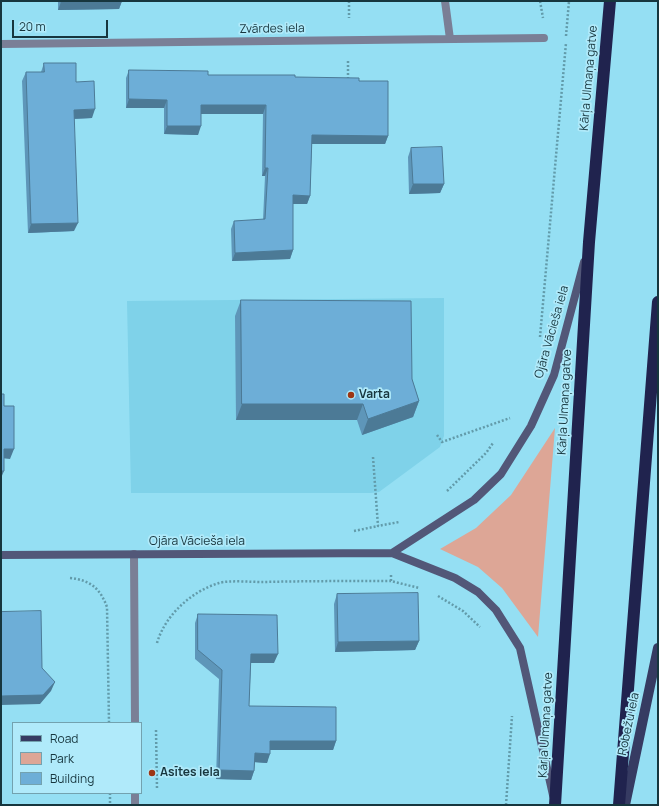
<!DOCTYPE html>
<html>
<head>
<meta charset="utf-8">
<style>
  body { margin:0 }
  #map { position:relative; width:659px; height:806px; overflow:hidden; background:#95dff3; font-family:Manrope,sans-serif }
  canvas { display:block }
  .frame { position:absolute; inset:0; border:2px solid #17363e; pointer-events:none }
  .legend { position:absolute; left:12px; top:722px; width:130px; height:72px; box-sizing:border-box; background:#b0eafa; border:1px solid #73a2af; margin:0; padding:5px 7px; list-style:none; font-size:12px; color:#17363e }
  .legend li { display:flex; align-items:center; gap:8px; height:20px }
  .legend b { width:20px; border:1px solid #73a2af }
  .scale { position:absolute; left:12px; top:20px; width:96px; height:18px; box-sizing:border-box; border:2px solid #17363e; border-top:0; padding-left:5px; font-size:12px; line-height:14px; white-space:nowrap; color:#17363e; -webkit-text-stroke:3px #b0eafa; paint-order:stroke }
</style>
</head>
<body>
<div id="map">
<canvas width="659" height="806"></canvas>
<div class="frame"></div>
<ul class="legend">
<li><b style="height:5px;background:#363b62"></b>Road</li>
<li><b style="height:11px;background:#dda696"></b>Park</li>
<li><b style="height:11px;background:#6daed7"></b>Building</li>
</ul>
<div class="scale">20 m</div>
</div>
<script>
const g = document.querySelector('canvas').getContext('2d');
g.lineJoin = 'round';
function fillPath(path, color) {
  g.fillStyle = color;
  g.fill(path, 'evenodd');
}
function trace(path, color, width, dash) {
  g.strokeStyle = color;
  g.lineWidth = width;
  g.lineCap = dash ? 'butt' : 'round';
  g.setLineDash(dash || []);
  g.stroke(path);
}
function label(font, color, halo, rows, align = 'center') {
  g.font = font + ' Manrope,sans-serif';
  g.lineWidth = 3.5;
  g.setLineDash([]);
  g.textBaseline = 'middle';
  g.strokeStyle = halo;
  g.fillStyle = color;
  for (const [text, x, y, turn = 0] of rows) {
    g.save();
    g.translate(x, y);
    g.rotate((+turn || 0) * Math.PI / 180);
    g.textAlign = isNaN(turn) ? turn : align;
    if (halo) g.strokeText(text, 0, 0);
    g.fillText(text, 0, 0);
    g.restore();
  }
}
const built = new Path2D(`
  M444,298V436L440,447L379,492L371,493H131L127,301Z`);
const green = new Path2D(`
  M555,428L538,637L502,588L478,567L440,549L476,528L511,495Z`);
const path = new Path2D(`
  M349,1V18
  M540,1L543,18
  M566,36L569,1
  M348,61V80
  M540,337L566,43
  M437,435L442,442L510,418
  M373,457L378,526L399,522
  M447,491L486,453L493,443
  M354,531L378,526
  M391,575V581L419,588
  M70,578C90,580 100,588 107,607L109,723
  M438,596L463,611L480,627
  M157,643C165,615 192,591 219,583C229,580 251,582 262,582C305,581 348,581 391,581
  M156,730L157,789
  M110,793V805
  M506,805L512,716`);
const street = new Path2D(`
  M445,1L450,39
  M1,44L544,38
  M134,554L135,723
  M135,793V805`);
const secondary = new Path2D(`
  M392,553L474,500L501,474L531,426L554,375L584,262
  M1,555L392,553L455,578L478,592L496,610L520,648L553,795`);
const primary = new Path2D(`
  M625,805L658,648`);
const highway = new Path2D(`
  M555,805L589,242L610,1
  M619,805L658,302`);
const wall = new Path2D(`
  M58,1H122L119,9L58,10Z
  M44,63L76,82L92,118L74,119V231L28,233L22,81L26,72H41Z
  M129,70L208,75L295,77L359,81L388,136L385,144H312L310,196L307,204H293V250L290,259L232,261L231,229L234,221L263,220L265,176H262L263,114H201L198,135L164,134V108H126V78Z
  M411,148L444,184L440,193L409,194L408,157Z
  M241,300L412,379L419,401L413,417L362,435L357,420H236L235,316Z
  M337,594L419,641L415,650L335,652L334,604Z
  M198,614L274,663H251L249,706L336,741L333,750H270L267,763L255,762L254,771L251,780L216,779L219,679L195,659V623Z`);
const shadedWall = new Path2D(`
  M122,1L119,9L58,10L61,2Z
  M129,99L167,100L164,108H126Z
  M201,105H266L263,114H198Z
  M95,109L92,118L70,119L74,110Z
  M167,126H201L198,135L164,134Z
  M312,135L388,136L385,144H309Z
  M265,168H268L265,176H262Z
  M413,184H444L440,193L409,194Z
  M293,195L310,196L307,204H290Z
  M78,223L74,231L28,233L31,224Z
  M293,250L290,259L232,261L235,253Z
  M419,401L413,417L362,435L368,419Z
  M242,404H363L357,420H236Z
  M4,449H14L10,459L1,458Z
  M1,471H4L1,478Z
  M419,641L415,650L335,652L338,642Z
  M251,654H278L274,663H248Z
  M55,682L51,691L40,704L1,705V696Z
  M270,741H336L333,750H267Z
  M255,753L270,754L267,763L252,762Z
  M219,770L254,771L251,780L216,779Z`);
const building = new Path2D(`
  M61,1H122L61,2Z
  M44,63H76V82L94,81L95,109L74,110L78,223L31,224L26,72H44Z
  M129,70L208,71V75H295V77L359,78V81H388V136L312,135L310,196L293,195V250L235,253L234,221L265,219L268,168H265L266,105H201V126H167V100L129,99Z
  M442,147L444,184H413L411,148Z
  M241,300L411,301L412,379L419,401L368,419L363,404H242Z
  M1,394H4V406H14V449H4V471H1Z
  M418,593L419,641L338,642L337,594Z
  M41,611L42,668L55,682L43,695L1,696V612Z
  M198,614L277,615L278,654H251L249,706L336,707V741H270V754L255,753L254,771L219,770L222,670L198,650Z`);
const markers = [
  [351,395,4,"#9d3614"],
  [152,773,4,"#9d3614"]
];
const streetNames = [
  ["Zvārdes iela",272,29,-1],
  ["Kārļa Ulmaņa gatve",589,78,-85],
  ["Ojāra Vācieša iela",552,332,-74],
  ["Kārļa Ulmaņa gatve",565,402,-87],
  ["Ojāra Vācieša iela",197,542],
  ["Robežu iela",629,724,-78],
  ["Kārļa Ulmaņa gatve",546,725,-87]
];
const poiNames = [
  ["Varta",359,395],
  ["Asītes iela",160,773]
];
fillPath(built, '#7fd2e9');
fillPath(green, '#dda696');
trace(path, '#629baa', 2.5, [2, 2]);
trace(street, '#7a7f96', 8);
trace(secondary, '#525778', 8);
trace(primary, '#363b62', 10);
trace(highway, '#20234e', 12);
fillPath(wall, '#5e96b9');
fillPath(shadedWall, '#4c7a96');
fillPath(building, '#6daed7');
trace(building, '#4c7a96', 1);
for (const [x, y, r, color] of markers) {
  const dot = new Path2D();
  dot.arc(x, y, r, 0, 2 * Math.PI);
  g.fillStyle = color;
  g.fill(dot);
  trace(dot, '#b0eafa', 1.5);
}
label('12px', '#17363e', '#b0eafa', streetNames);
label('bold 12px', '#17363e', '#b0eafa', poiNames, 'left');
</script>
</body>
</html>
